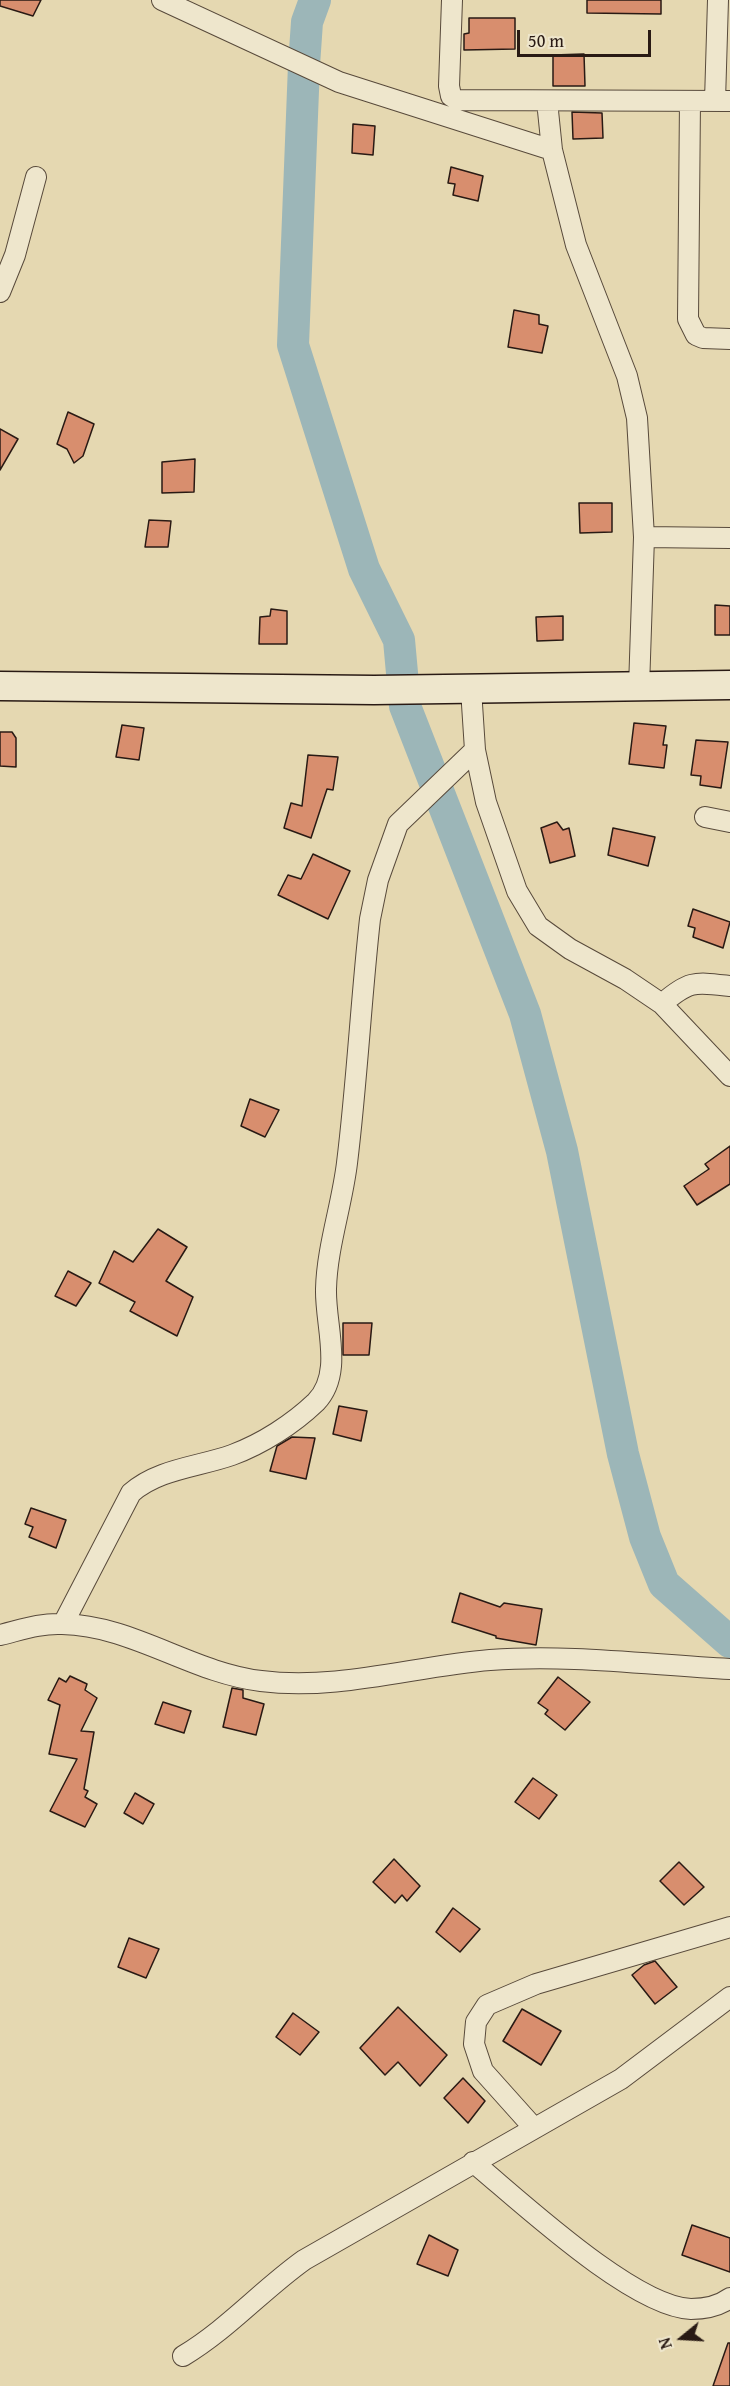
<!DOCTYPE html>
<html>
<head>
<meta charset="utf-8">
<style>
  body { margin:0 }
  #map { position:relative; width:730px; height:2386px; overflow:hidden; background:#e5d8b1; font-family:"Gentium Book Plus",serif }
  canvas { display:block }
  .north { position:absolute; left:652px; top:2308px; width:60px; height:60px; -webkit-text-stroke:4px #eee6cc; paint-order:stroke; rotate:252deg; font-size:16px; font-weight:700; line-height:24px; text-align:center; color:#291a14 }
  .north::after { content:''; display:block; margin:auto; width:21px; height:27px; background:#291a14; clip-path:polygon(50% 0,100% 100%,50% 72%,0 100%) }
  .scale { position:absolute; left:517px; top:30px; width:134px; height:27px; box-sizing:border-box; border:3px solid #291a14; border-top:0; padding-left:8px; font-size:18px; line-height:21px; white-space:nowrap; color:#291a14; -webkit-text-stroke:4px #eee6cc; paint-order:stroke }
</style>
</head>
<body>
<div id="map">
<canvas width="730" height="2386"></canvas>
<div class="north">N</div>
<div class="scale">50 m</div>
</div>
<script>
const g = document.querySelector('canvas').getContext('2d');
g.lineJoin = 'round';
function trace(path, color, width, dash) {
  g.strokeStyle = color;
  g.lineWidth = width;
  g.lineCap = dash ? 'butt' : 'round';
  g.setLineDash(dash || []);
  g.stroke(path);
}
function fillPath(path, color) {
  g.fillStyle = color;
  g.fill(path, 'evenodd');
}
const river = new Path2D(`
  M315,0L307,22L304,65L293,345L364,569L399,640L405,706L525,1014L562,1151L623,1454L645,1537L664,1584L730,1642`);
const building = new Path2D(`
  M0,0H41L33,16L0,6Z
  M587,0H661V14L587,13Z
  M469,18H515V49L464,50V34L469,33Z
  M584,54L585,86H553V55Z
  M572,112L602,113L603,138L573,139Z
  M353,124L375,126L373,155L352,153Z
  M451,167L483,176L478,201L453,195L455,184L448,183Z
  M514,310L539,315V324L548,326L542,353L508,347Z
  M68,412L94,424L83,456L74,463L67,449L57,444Z
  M0,429L18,439L0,470Z
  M195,459L194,492L162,493V462Z
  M579,503H612V532L580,533Z
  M149,520L171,521L168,547H145Z
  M715,605L730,606V635H715Z
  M271,609L287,611V644H259L260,617L270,616Z
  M563,616V640L537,641L536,617Z
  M634,723L666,726L663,745H667L664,768L629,764Z
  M122,725L144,728L139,760L116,757Z
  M0,732H12L16,738V767L0,766Z
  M696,740L728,742L721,788L700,785L701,776L691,775Z
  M308,755L338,757L333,790L327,789L311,838L284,828L291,803L302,806Z
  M557,822L563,830L569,828L575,856L550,863L541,828Z
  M613,828L655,837L648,866L608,855Z
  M313,854L350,871L328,919L278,895L288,875L301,879Z
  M693,909L730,922L723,948L693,937L695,928L688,926Z
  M250,1099L279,1110L265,1137L241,1126Z
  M730,1146V1184L697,1205L684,1186L709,1169L705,1164Z
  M158,1229L187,1247L166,1281L193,1297L177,1336L130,1311L135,1302L99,1283L114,1251L133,1262Z
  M68,1271L91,1283L76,1306L55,1296Z
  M343,1323H372L369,1355H343Z
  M339,1406L367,1411L361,1441L333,1434Z
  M292,1437L315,1438L306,1479L270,1471L277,1446Z
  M31,1508L66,1520L56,1548L29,1537L33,1527L25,1524Z
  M460,1593L500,1607L504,1603L542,1609L536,1645L496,1638V1636L452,1622Z
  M70,1676L87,1684L85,1690L97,1698L81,1731L94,1732L84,1789L88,1791L85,1797L97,1804L85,1827L50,1811L77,1759L49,1754L60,1705L48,1700L59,1678L66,1682Z
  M558,1677L590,1702L565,1730L545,1714L548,1710L538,1703Z
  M232,1688L243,1690V1698L264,1704L256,1735L223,1727Z
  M163,1702L191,1711L184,1733L155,1724Z
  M533,1778L557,1795L539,1819L515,1802Z
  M135,1793L154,1804L143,1824L124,1813Z
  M394,1859L420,1886L407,1901L402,1895L395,1903L373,1882Z
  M679,1862L704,1887L684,1905L660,1881Z
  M453,1908L480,1929L460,1952L436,1932Z
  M129,1938L159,1949L146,1978L118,1967Z
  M655,1961L677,1987L655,2004L632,1975L644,1965Z
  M398,2007L447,2055L420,2086L398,2062L385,2075L360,2048Z
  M522,2009L561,2031L541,2065L503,2041Z
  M293,2013L319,2032L300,2055L276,2037Z
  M463,2078L485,2101L468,2123L444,2098Z
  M692,2225L730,2238V2272L682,2255Z
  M429,2235L458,2250L448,2276L417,2264Z
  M728,2343H730V2386H713Z`);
const minor = new Path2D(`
  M162,0L339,82L552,150
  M452,0L449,86L451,96L457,100L730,101
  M547,101L552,150L576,245L627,376L637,418L644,537L639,688
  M690,101L688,319L696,335L703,338L730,339
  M715,101L718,0
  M0,292L15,255L36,177
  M644,537L730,538
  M471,689L475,750L486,802L517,891L538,926L570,949L625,979L662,1004L730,1076
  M705,817L730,822
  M662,1004C689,980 695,982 730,986
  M63,1624L131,1493C158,1469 198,1467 232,1455C262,1444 293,1424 316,1402C344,1373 325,1326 326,1289C327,1247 342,1205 347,1163C357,1082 361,1000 370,919L378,880L398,824L475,750
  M0,1635C21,1630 40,1623 62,1624C132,1625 192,1673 261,1681C337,1691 415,1666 490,1660C570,1654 650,1665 730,1669
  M534,2128L483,2071L474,2044L476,2022L487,2005L536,1984L730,1927
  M473,2162C519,2200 633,2307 691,2309C704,2309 719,2306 730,2298
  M183,2356C228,2329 262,2290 304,2260L621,2079L730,1997`);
const secondary = new Path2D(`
  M0,686L374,690L730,685`);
trace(river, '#9cb6b8', 32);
fillPath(building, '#d88e6e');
trace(building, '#291a14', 1.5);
trace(minor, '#584a3b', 22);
trace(secondary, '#291a14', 31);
trace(minor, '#eee6cc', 20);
trace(secondary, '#eee6cc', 28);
</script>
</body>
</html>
